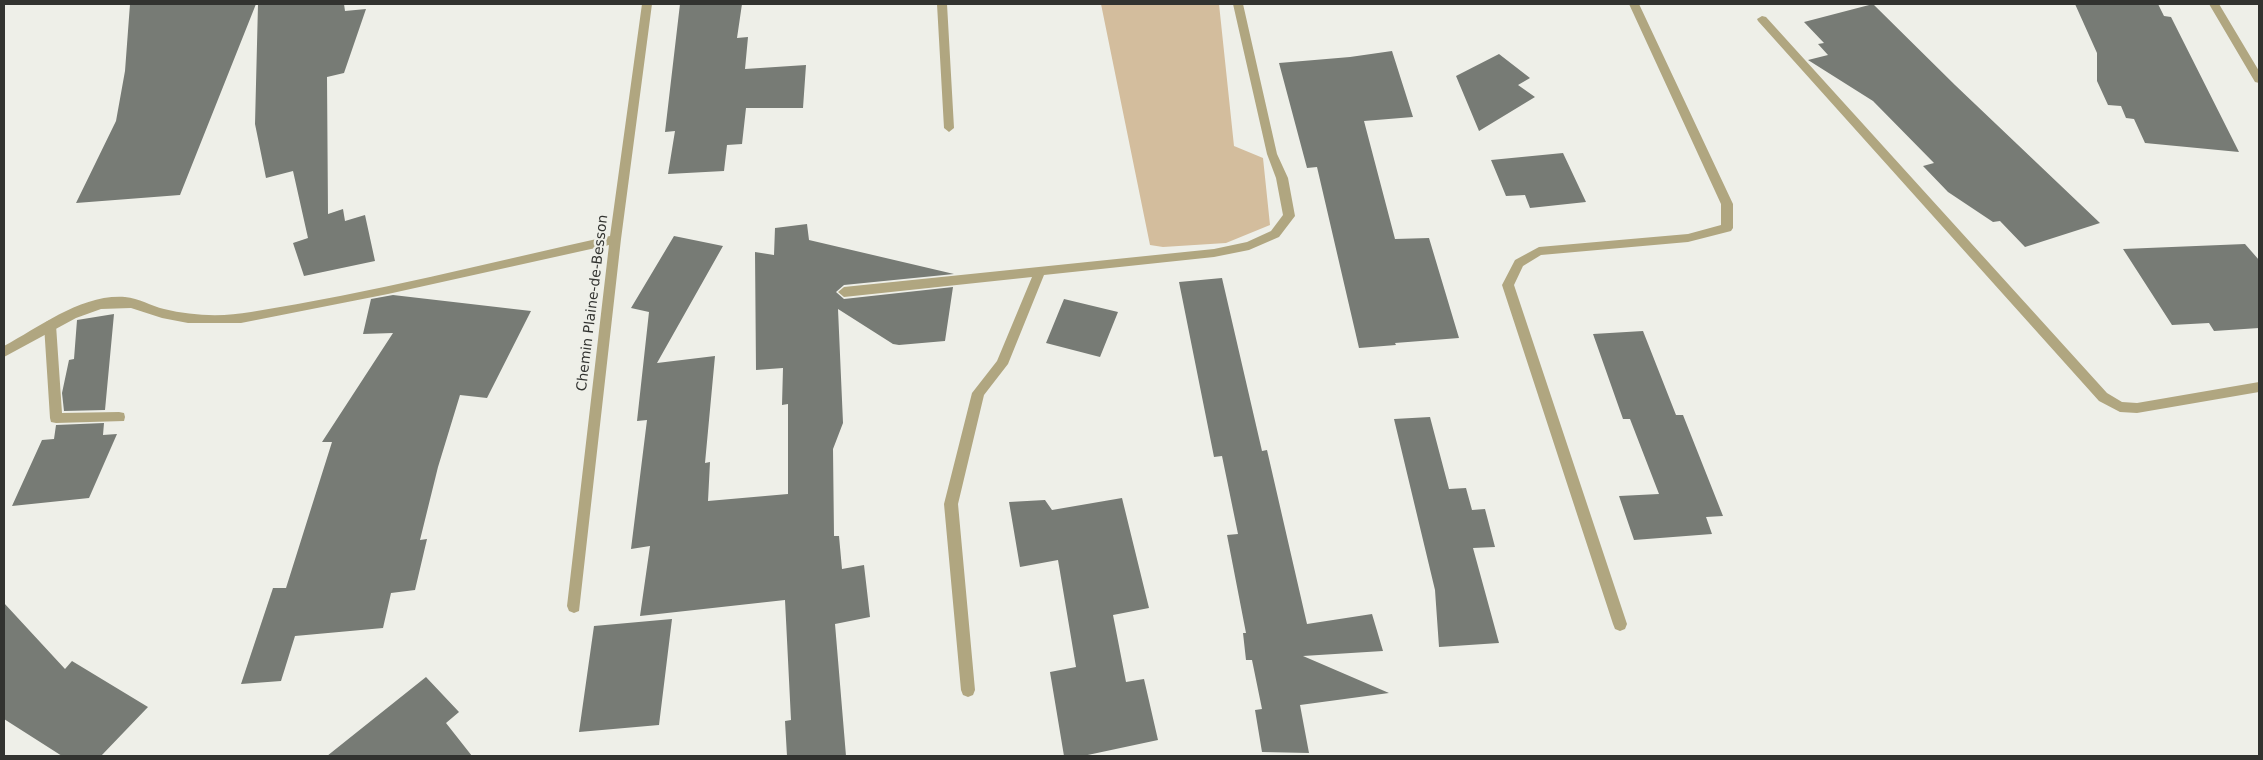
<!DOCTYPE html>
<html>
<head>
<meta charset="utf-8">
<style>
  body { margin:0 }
  #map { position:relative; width:2263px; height:760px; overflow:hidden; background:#eeefe8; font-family:"DejaVu Sans",sans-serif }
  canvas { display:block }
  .frame { position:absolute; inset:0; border:5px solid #323330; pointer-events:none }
</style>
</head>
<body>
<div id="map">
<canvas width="2263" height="760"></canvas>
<div class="frame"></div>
</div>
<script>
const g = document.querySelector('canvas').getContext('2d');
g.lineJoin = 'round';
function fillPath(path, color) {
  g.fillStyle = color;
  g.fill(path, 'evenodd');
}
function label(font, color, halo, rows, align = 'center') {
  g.font = font + ' "DejaVu Sans",sans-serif';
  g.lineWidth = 5;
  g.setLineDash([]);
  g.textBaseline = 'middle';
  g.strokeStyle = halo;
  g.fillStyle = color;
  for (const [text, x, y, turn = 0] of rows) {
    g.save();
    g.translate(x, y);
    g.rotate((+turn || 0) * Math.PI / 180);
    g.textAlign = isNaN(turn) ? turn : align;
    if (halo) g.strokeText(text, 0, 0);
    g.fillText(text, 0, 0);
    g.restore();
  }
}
const green = new Path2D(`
  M1101,4H1219L1234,146L1263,158L1270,225L1226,243L1163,247L1150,245Z`);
const building = new Path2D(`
  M130,4H256L180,195L76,203L116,121L125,71Z
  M258,4H344L345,11L366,9L344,73L327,77L328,214L343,209L345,221L365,215L375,261L304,276L293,243L308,238L293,171L266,178L255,124Z
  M680,4H742L737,38L748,37L745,69L806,65L803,108H746L742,144L727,145L724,171L668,174L675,131L665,132Z
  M1873,4L1955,85L2100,223L2025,247L2000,221L1993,222L1948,192L1923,166L1934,163L1873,101L1808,60L1828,55L1818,44L1824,43L1804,22Z
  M2075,4H2158L2164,16L2171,17L2239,152L2145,143L2134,119L2126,118L2121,106L2108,105L2097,81V53Z
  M1392,51L1413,117L1364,121L1395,239L1429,238L1459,338L1395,343L1396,345L1359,348L1317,167L1307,168L1279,63L1350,57Z
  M1499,54L1530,78L1518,85L1535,97L1479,131L1456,76Z
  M1563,153L1586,202L1530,208L1525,195L1506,196L1491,160Z
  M807,224L809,240L954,274L844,285L836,292L844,299L953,287L945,341L899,345L893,344L838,309L843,423L833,449L834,536H839L842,569L864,565L870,617L835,624L846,756H787L785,721L791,720L785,600L640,616L650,546L631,549L647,420L637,421L649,312L631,308L674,236L723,246L657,363L715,356L705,463L710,462L708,501L788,494V404L782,405L783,368L756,370L755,252L774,255L775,228Z
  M2245,244L2259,260V328L2214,331L2209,323L2172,325L2123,249Z
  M1222,278L1262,451L1267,450L1307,624L1372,614L1383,651L1303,656L1389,693L1300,705L1309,753L1262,752L1255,710L1262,709L1252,660H1246L1243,633H1246L1227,535L1238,534L1222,456L1214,457L1179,282Z
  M393,295L531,311L487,398L460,395L438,467L420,540L427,539L415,590L391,593L383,628L295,636L281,681L241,684L273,588H286L332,442H322L393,333L363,334L371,299Z
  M1064,299L1118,312L1100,357L1046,343Z
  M114,314L105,410L64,411L62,393L69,360L74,359L77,320Z
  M1643,331L1676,415H1683L1723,516L1706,517L1712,534L1634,540L1619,496L1659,494L1630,419H1623L1593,334Z
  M1430,417L1449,489L1466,488L1472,510L1485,509L1495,547L1473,548L1499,643L1439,647L1435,590L1394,419Z
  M104,423L103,435L117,434L89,498L12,506L42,440L54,439L56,425Z
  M1122,498L1149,608L1113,615L1126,682L1144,679L1158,740L1083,756H1064L1050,672L1076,667L1058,560L1020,567L1009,502L1045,500L1052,510Z
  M4,603L65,669L72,661L148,707L101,756H62L4,719Z
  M672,619L659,725L579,732L594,626Z
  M426,677L459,712L446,723L472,756H327Z`);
const lane = new Path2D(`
  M1233,4H1243L1277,154L1288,178L1295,216L1279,237L1249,250L1214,257L1044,275L1008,364L984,395L958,504L975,690L973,695L968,697L963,695L961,690L944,504L972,393L997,361L1032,277L844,297L838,292L844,287L1214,249L1247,242L1271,231L1283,215L1276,178L1267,154Z
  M1762,16L1766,17L2107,393L2122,402L2137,403L2259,382V392L2137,413L2120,412L2099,401L1758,21L1757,19Z
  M50,320L54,322L56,325L62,413L119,412L124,413L125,417L124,421L56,423L51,422L50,418L44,325L46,322Z`);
const street = new Path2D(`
  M642,4H652L621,239L579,611L574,613L569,611L567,606L609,245L388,294L241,323H188L162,318L131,308L101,309L76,318L4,357V346C40,327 81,294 125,297C139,298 151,306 164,309C192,316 223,317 251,312C372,293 491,262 610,236Z
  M937,4H947L954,128L949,132L944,128Z
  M1629,4H1639L1733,204V228L1731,231L1688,242L1541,255L1523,266L1514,285L1627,624L1625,629L1620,631L1615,629L1613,624L1502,285L1515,260L1539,247L1688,234L1721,225V204Z
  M2209,4H2219L2259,71V83L2255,82Z`);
const streetNames = [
  ["Chemin Plaine-de-Besson",593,303,-83]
];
fillPath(green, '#d3bd9d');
fillPath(building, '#777b75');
fillPath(lane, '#b0a680');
fillPath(street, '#b0a680');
label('14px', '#323330', '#eeefe8', streetNames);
</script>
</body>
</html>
